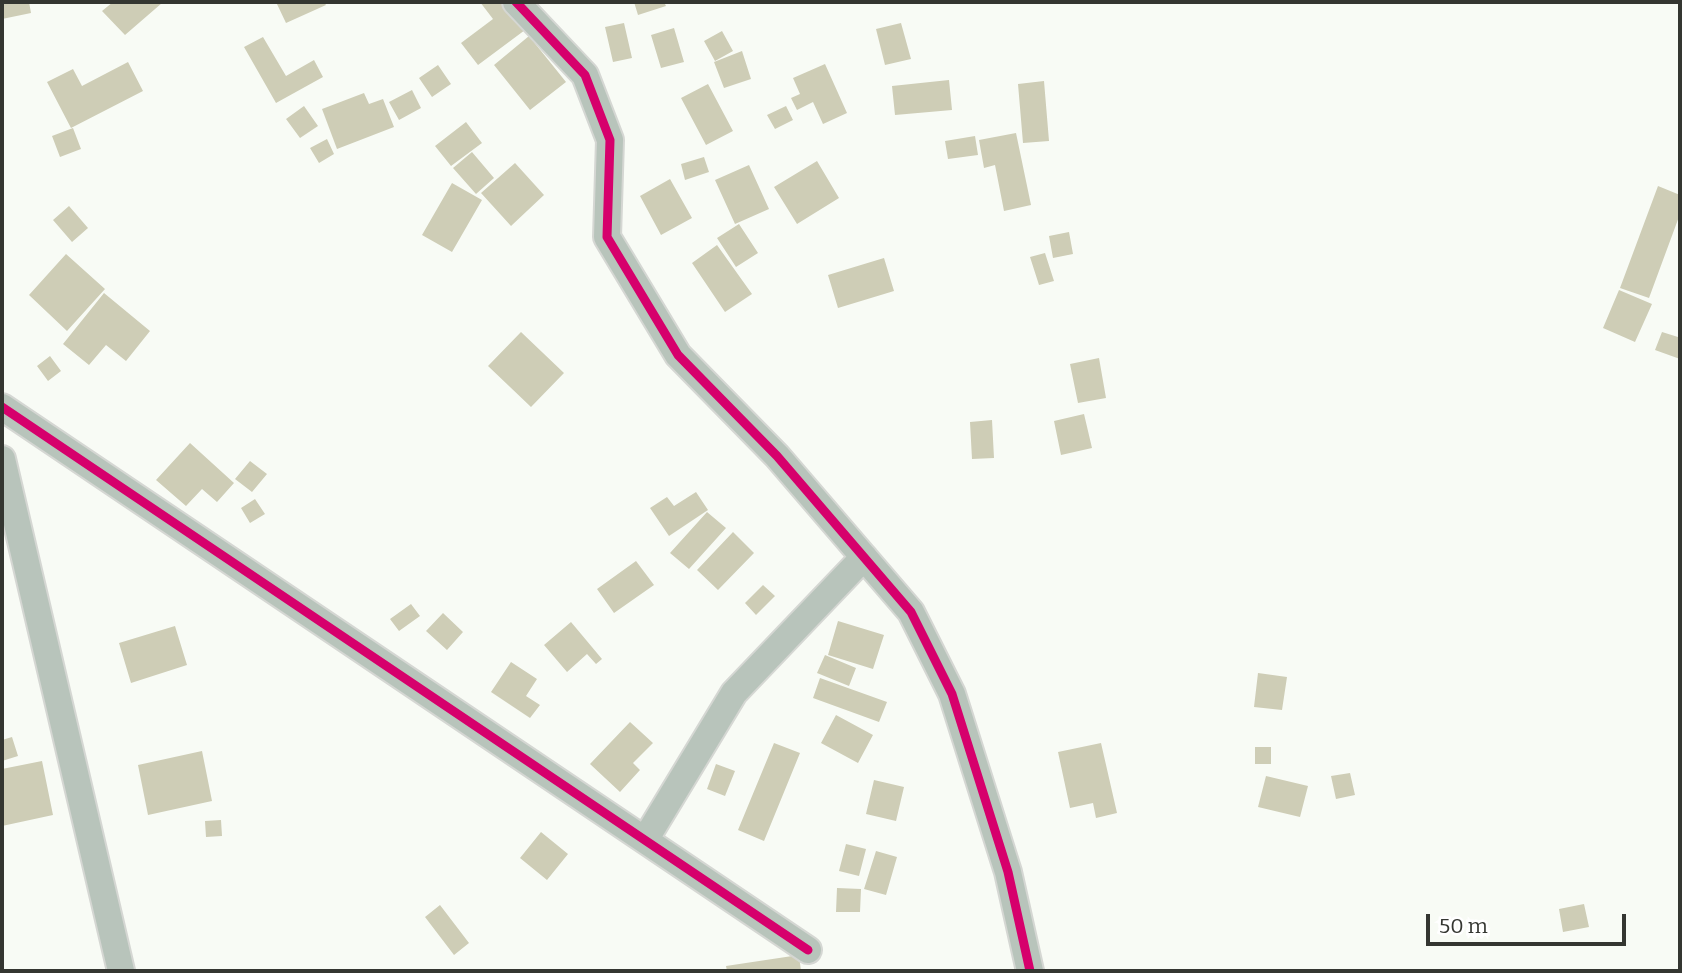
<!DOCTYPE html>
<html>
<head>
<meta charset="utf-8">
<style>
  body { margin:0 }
  #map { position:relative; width:1682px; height:973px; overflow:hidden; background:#f8fbf5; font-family:Bitter,serif }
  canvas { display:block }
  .frame { position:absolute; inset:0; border:4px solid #343631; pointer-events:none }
  .scale { position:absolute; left:1426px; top:914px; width:200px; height:32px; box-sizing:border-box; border:4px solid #343631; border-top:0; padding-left:9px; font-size:21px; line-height:24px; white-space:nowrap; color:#343631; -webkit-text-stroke:5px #fff; paint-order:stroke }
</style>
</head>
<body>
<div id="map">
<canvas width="1682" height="973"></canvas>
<div class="frame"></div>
<div class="scale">50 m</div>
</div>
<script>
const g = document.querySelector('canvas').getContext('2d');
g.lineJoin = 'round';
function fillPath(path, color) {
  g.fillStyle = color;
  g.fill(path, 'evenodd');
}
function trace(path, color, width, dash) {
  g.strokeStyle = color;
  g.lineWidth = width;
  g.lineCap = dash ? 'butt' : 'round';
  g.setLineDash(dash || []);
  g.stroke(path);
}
const building = new Path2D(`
  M2,2H29L31,13L2,19Z
  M113,2H161L162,3L125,35L102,11Z
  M276,2H324L326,5L286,23Z
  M480,2H504L525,30L478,65L461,43L493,19Z
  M634,2H664L666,6L638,15Z
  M624,23L632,58L613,62L605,27Z
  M901,23L911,59L885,65L876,29Z
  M674,28L684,62L661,68L651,35Z
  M722,31L733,51L715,61L704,41Z
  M529,36L566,82L530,110L494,65Z
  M263,37L286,76L314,60L323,77L276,103L244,47Z
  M742,51L751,79L724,88L714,62Z
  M128,62L143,91L71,128L47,82L73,69L82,86Z
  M825,64L847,113L823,124L813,102L797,110L791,98L800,94L793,78Z
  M438,65L451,84L432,97L419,78Z
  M949,80L952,110L895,115L892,86Z
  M1044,81L1049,141L1023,143L1018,84Z
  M708,84L733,131L706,145L681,98Z
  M412,90L421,108L399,120L389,102Z
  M364,93L369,104L383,99L394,127L337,149L322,109Z
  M304,106L318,126L300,138L286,119Z
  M786,106L793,120L775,129L767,115Z
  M466,122L482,143L451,166L435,146Z
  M73,128L81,149L60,157L52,136Z
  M1016,133L1031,205L1004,211L995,165L984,168L979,140Z
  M975,136L978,155L948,159L945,141Z
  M327,139L334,154L319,163L310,148Z
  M472,152L494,178L476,194L453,168Z
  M704,157L709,172L685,180L681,164Z
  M817,161L839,198L797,224L774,187Z
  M515,163L544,195L511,226L481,193Z
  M749,165L769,209L735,224L715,180Z
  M670,179L692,218L661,235L640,196Z
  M452,183L482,200L452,252L422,235Z
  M1658,186L1680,195V214L1649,298L1620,288Z
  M69,206L88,228L72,242L53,220Z
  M739,224L758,253L736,267L717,238Z
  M1069,232L1073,254L1053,258L1049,236Z
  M717,245L752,294L725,312L692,263Z
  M1045,253L1054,281L1039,285L1030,257Z
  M66,254L105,289L67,331L29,295Z
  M884,258L894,291L838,308L828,275Z
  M1619,290L1652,304L1635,342L1603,328Z
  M104,293L150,331L126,361L106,345L89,365L63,344Z
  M521,332L564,373L531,407L488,366Z
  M1662,332L1678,337L1680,332V359L1655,350Z
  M50,356L61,371L48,381L37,366Z
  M1099,358L1106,398L1078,403L1070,364Z
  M1084,414L1092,448L1061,455L1054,421Z
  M992,420L994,458L972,459L970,422Z
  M190,443L234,483L217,502L202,489L186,506L156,480Z
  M250,461L267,474L252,492L235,479Z
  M696,492L708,510L669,536L650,508L667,497L674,506Z
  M255,499L265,514L250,523L241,508Z
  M707,512L726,528L689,569L670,553Z
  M733,532L754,553L718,590L697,570Z
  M636,561L654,585L614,613L597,589Z
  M763,585L775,596L756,615L745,603Z
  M411,604L420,616L399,631L390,619Z
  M443,613L463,632L447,650L426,631Z
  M838,621L884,635L873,669L828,655Z
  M571,622L602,659L596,664L587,654L567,672L544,645Z
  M175,626L187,665L131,683L119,643Z
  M825,655L856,668L849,686L817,673Z
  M511,662L537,679L526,696L540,705L530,718L491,692Z
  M1258,673L1287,677L1282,710L1254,707Z
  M820,678L887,702L879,722L813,698Z
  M836,715L873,735L858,763L821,743Z
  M630,722L653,743L633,763L640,770L620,792L590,764Z
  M12,737L18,756L2,761V740Z
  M774,743L800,753L764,841L738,830Z
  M1101,743L1117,813L1096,818L1093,803L1070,808L1058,752Z
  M1255,747H1271V764H1255Z
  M202,751L212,801L148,815L138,765Z
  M42,761L53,815L2,826V769Z
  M716,764L735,771L725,796L707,789Z
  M1350,773L1355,795L1336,799L1331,776Z
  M1266,776L1308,786L1300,817L1258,807Z
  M874,780L904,787L896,821L866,814Z
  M221,820L222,836L206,837L205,821Z
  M541,832L568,854L547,880L520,858Z
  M846,844L866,849L859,876L839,871Z
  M876,851L897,857L886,895L864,889Z
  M837,888L861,889L860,912H836Z
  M1584,904L1589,927L1563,932L1559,909Z
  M440,905L469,943L454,955L425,917Z
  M799,955L801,971H727L726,966Z`);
const minor = new Path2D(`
  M516,2L585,75L610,140L607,237L678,355L777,456L911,612L952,694L1008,872L1030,971
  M2,407L808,950
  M2,459L121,971
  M645,840L734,693L864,557`);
const cycleway = new Path2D(`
  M516,2L585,75L610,140L607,237L678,355L777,456L911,612L952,694L1008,872L1030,971
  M2,407L808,950`);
fillPath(building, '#cecdb6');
trace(minor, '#d5d7d3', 30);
trace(minor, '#b8c4bb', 26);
trace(cycleway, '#d6006c', 9);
</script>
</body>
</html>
